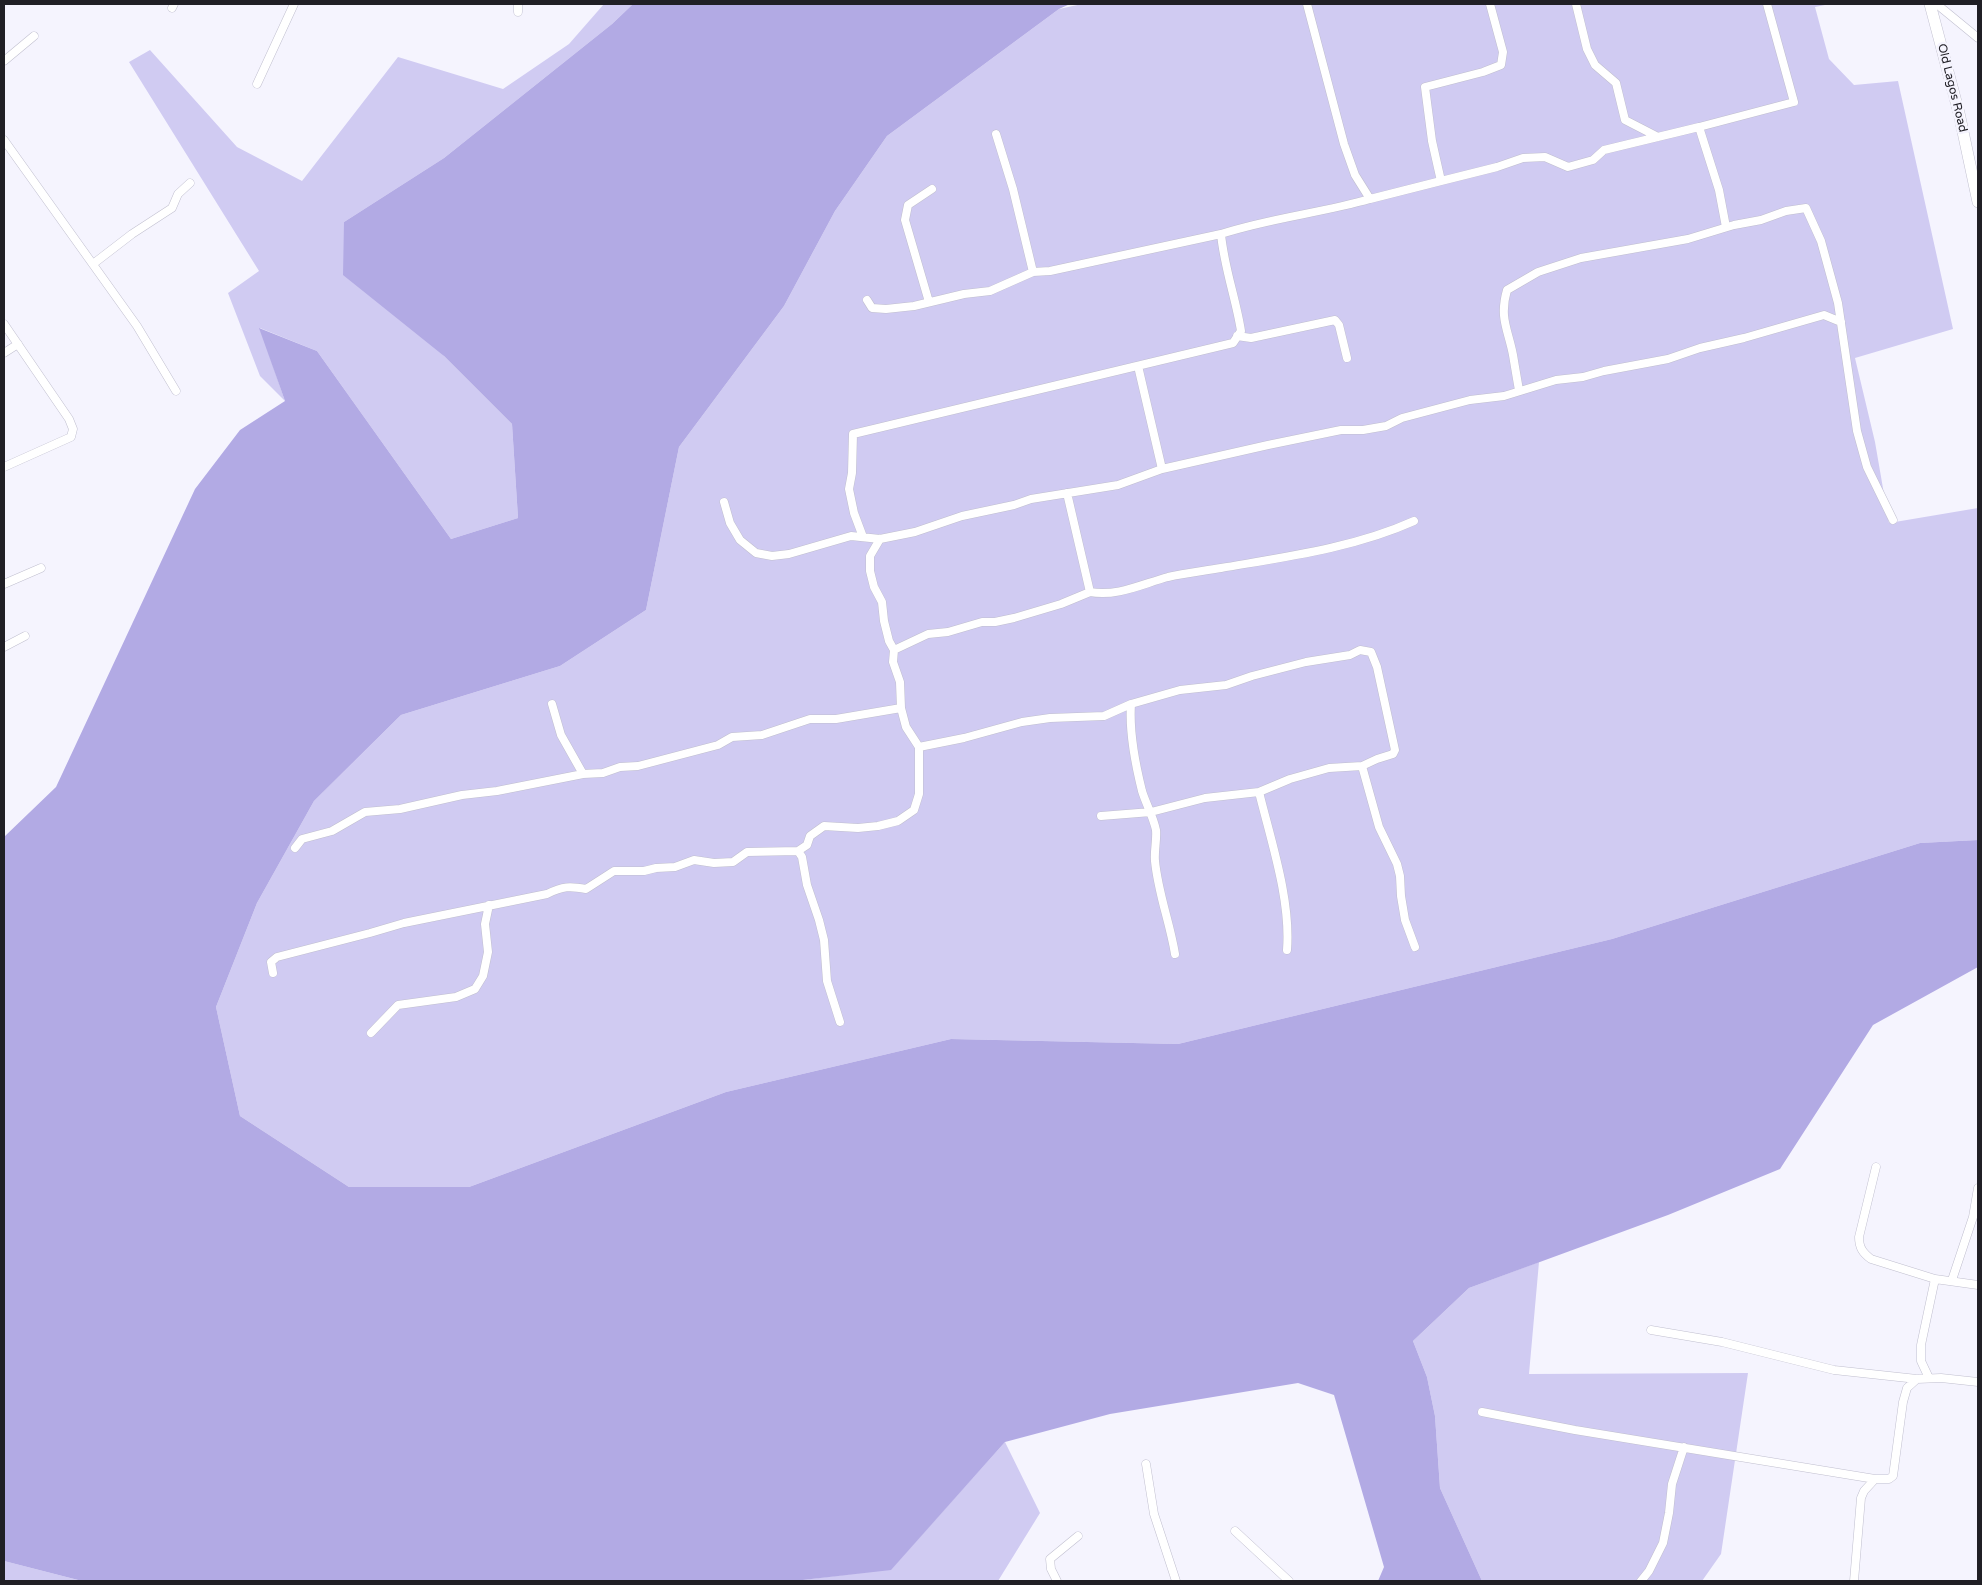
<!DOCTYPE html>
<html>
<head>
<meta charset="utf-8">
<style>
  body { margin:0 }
  #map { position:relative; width:1982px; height:1585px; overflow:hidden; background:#f5f4fe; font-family:"Varela Round",sans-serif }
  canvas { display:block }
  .frame { position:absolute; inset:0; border:5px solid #201f25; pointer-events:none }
</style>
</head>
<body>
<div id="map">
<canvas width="1982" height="1585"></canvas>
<div class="frame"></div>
</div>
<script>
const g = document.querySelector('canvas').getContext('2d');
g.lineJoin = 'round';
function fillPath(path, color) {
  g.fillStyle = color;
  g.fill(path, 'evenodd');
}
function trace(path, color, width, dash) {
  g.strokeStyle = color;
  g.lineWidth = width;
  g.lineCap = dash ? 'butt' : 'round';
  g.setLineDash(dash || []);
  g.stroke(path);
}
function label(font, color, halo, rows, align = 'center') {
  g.font = font + ' "Varela Round",sans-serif';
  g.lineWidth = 5;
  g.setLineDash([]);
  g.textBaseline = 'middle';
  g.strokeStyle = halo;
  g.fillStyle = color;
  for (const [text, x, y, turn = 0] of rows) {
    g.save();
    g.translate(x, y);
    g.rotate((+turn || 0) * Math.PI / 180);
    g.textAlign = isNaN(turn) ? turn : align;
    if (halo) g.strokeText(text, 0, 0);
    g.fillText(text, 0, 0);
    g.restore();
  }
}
const green = new Path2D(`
  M604,4H633L612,24L444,158L344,222L444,356L512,424L518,518L451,539L317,351L260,328L285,401L260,376L228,293L259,271L129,62L150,50L237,147L302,181L398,57L503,89L569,44Z
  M1082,4H1830L1815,7L1829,59L1854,85L1898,81L1953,329L1855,358L1875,442L1889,523L1978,508V840L1920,843L1612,939L1178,1044L951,1039L726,1092L469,1187H349L240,1116L216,1007L257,903L314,801L401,715L560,666L646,610L679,447L784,306L835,211L887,136L1059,9Z
  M1539,1262L1529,1374L1748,1373L1721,1554L1702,1581H1482L1440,1488L1435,1416L1427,1377L1413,1341L1469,1288Z
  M1005,1442L1040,1513L998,1581H794L891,1569Z
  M4,1561L82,1581H4Z`);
const forest = new Path2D(`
  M633,4H1070L1059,9L887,136L835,211L784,306L679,447L646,610L560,666L401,715L314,801L257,903L216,1007L240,1116L349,1187H469L726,1092L951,1039L1178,1044L1612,939L1920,843L1978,840V967L1873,1025L1780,1169L1668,1215L1469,1288L1413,1341L1427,1377L1435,1416L1440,1488L1482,1581H1378L1384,1567L1334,1395L1298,1383L1110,1414L1005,1442L891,1570L794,1581H82L4,1561V837L56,787L195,489L240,430L285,401L259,328L317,351L451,539L518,518L512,424L444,356L343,275L344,222L444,158L612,24Z`);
const minor = new Path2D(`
  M518,4V12
  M1307,4L1344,144L1355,175L1370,199L1441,181
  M1490,4L1503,52L1501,65L1483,72L1425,87L1432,141L1441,181L1497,167L1523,158L1545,157L1568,167L1593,160L1604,150L1699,127L1719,190L1726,227
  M1576,4L1587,49L1595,65L1616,83L1625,120L1658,137
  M1939,6L1978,38
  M172,8L174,4
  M4,61L34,36
  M257,84L294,4
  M1699,127L1794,102L1767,4
  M996,134L1013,189L1033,272L1050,271L1221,234
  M4,140L137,326L176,391
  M93,264L132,234L172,208L178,194L190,183
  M867,300L872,308L886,309L914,306L964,294L990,291L1033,272
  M929,302L905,220L908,205L932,189
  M4,324L69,419L73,429L71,437L4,467
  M1237,336L1251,338L1335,320L1339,325L1347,358
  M4,353L18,344
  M1138,366L1162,469
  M1519,390C1517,379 1515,367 1513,355C1508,329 1499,318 1507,290L1538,272L1581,258L1688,239L1734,225L1761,220L1786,211L1806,208L1821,241L1838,303L1857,431L1867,467L1893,520
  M724,502L730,523L740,540L756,553L772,556L789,554L851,536L880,539L915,532L962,516L1014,505L1031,499L1118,485L1162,469L1268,445L1341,430H1363L1386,426L1402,418L1470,400L1504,396L1556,380L1583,377L1604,371L1668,359L1700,348L1744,338L1824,315L1841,322
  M863,537L854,513L849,489L852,473L853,434L1233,343L1241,331C1236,299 1224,267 1221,234C1270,218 1321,213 1370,199
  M880,539L870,556V571L874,587L882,602L884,621L889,641L894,650L893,662L900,682L901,708L906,727L919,747L964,738L1022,722L1050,718L1104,716L1131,704L1180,690L1226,685L1252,676L1306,662L1350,655L1360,650L1371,652L1377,667L1395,750L1393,754L1377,759L1362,766L1329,768L1290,779L1259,792L1205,798L1151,812L1101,816
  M4,584L41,568
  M1090,592C1117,597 1142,584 1168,577C1185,573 1204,571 1221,568C1285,557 1354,548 1414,521
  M4,647L25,636
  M894,650L928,634L948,632L982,622H995L1014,618L1061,604L1090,592L1067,493
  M552,704L561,735L583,774
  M1131,704C1129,732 1135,763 1142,791C1146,804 1153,816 1156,830C1157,840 1154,851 1155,861C1158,893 1170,923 1175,954
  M1362,766L1379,827L1397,864L1400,876L1401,896L1405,920L1415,947
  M1259,792C1271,841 1291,900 1287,950
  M295,848L302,839L332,831L365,812L400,809L462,795L497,791L583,774L603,773L620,767L638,766L718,745L732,737L762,735L810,719H836L901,708
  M798,851L802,857L807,885L819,920L824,940L827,981L840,1022
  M273,973L271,962L277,957L370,933L404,923L547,894C563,886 570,886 586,889L614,871H644L656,868L675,867L694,860L714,863L733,862L747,852L798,851L807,845L810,836L824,826L858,828L878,826L898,821L914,810L919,794V747
  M371,1033L398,1005L456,997L475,989L483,976L488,952L485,924L489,905
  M1876,1167L1859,1237C1859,1248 1863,1253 1871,1259L1935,1279L1921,1345V1361L1929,1378
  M1935,1279L1978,1285
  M1952,1280L1973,1217L1978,1188
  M1651,1330L1722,1342L1834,1370L1917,1379L1941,1378L1978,1382
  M1482,1412L1575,1430L1875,1479
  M1146,1464L1154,1514L1176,1581
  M1235,1531L1289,1581
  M1057,1581L1051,1569L1050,1559L1078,1536
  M1641,1581L1649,1571L1663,1543L1669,1513L1672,1484L1684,1447
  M1854,1581L1861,1498L1864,1491L1875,1479H1889L1893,1476L1903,1402L1907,1388L1917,1379`);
const primary = new Path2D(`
  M1930,4L1959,113L1978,202`);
const streetNames = [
  ["Old Lagos Road",1952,88,76]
];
fillPath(green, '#d0cbf2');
fillPath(forest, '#b2aae4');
trace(minor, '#c0bfcf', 9);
trace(primary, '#c0bfcf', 12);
trace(minor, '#fff', 8);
trace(primary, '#fff', 11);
label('12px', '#201f25', '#f5f4fe', streetNames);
</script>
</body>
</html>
